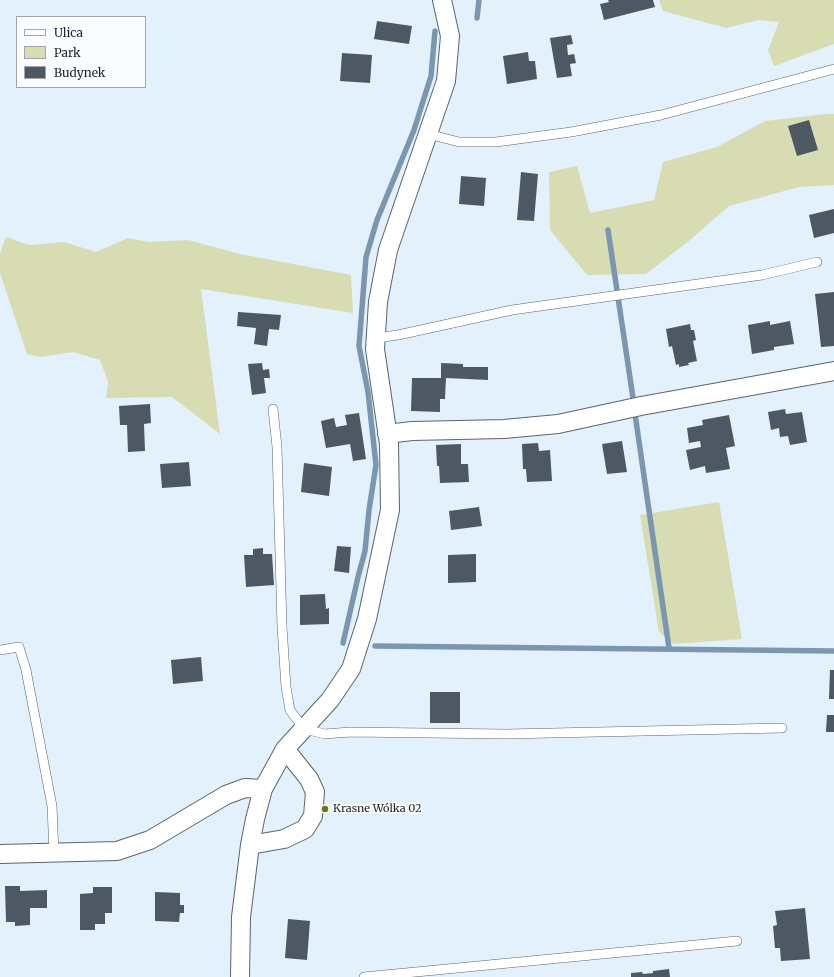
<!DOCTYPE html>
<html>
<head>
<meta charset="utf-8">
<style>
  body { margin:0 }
  #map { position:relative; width:834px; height:977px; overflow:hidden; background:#e3f1fd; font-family:Merriweather,serif }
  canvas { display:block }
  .legend { position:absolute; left:16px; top:16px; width:130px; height:72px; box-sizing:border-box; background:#fafcff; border:1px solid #a2a5a9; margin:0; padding:5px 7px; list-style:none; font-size:12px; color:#1e2327 }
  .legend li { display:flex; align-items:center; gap:8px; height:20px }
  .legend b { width:20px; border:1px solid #a2a5a9 }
</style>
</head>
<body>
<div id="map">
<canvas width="834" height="977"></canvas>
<ul class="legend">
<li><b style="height:5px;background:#fff"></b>Ulica</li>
<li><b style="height:11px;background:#d7dcb2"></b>Park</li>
<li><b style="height:11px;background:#4d5862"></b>Budynek</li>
</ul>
</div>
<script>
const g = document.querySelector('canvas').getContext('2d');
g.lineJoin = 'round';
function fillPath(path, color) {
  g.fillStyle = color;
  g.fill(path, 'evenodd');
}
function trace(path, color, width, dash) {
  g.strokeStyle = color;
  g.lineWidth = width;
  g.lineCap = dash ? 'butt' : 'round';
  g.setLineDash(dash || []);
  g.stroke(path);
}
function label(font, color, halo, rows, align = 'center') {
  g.font = font + ' Merriweather,serif';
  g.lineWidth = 4;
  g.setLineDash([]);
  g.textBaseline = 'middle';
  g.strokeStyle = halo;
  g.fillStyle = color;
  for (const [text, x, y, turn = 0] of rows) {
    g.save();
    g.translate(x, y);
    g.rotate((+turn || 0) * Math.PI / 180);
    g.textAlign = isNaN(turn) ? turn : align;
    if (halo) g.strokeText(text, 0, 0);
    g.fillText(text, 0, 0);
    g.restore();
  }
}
const green = new Path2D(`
  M659,0H834V44L774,66L768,50L779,22L758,20L726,28L663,11Z
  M827,114H834V185L799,187L729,206L690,240L646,274L587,275L550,230L549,172L577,166L590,213L654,200L663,162L717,147L765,121Z
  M6,237L29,245L64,242L96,252L128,238L149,242L188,240L240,254L351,275L353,313L201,289L220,434L172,397L106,398L108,382L100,360L73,352L40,357L27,354L0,273V253Z
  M719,502L742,639L673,644L659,632L640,515Z`);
const stream = new Path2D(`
  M477,18L479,0
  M608,230L633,398
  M635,414L669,648
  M343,643L358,577L365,551L369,510L376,465L368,392L359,346L366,257L377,220L414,130L431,76L435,31
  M375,646L834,651`);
const building = new Path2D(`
  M608,0H653L655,7L604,20L600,4L609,2Z
  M377,21L412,26L409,44L374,39Z
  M571,35L573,44L567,45L568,55L574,54L576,63L570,64L572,76L557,78L550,38Z
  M528,52L529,61H535L537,79L507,84L503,56Z
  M342,53L372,55L370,83L340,81Z
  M809,120L818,150L797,156L788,126Z
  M521,172L538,174L534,221L517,220Z
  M461,176L486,178L484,206L459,204Z
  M834,209V233L814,238L809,215Z
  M834,292V346L821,347L815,294Z
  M238,312L281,315L279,330L269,329L267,346L254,344L256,328L237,326Z
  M770,321V325L790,321L794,344L774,347V350L752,354L748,325Z
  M690,324L691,330H694L696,340L693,341L697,361L688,363L689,365L679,367V364L676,365L672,346L669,347L666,329Z
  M262,363L263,370L269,369L270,378H264L266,393L252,395L248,364Z
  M441,363L463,364V367H488V380L446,378L445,399H440V412L411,411L412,378H441Z
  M150,404L151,423L144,424L145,451L128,452L127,425H120L119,406Z
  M785,409L786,414L802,412L807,442L790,445L788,436L780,437L779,428L771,430L768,412Z
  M359,413L366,459L353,461L350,444L326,448L321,421L334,418L336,427L347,425L345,415Z
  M729,415L735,446L726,448L730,469L706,473L705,466L690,470L686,450L701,447L700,441L689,443L687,428L703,425L702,420Z
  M622,441L627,472L607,474L602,444Z
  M538,443L539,451L550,450L552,481L527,482L526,469H523L522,444Z
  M461,444V464H468L469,482L440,483L439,466H437L436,445Z
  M189,462L191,486L162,488L160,464Z
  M304,463L332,467L329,496L301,492Z
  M479,507L482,526L451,530L449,511Z
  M337,546L351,547L349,573L334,571Z
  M263,548V554H272L274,585L246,587L244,555H253V549Z
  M476,554V582L448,583V555Z
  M325,594L326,609L329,608V624L300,625V595Z
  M201,657L203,681L173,684L171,660Z
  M830,670H834V699H829Z
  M430,692H460V723H430Z
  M827,715H834V732H826Z
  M5,886H20V891L47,890V908H30V925L15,926V922H6Z
  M93,887H112V913H105V924H95V930H80V894L93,893Z
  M155,892L180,893V905H184V913H180L179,922L155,921Z
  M805,908L810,959L781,961L780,948H775L773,926L777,925L775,911Z
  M288,919L310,921L307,960L285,958Z
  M669,969L670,977H631V973L642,972L643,974L653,973V971Z`);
const service = new Path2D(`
  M428,134L459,142H496L571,132L661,115L834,69
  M376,338L398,335L512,310L762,275L817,262
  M273,409L277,447L282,627L286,687L290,710L304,729L325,734L350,732L506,734L782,728
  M0,650L19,647L26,670L52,806L54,853
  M364,977L737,941`);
const minor = new Path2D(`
  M387,434L412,431L504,429L558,424L641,406L834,371
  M250,845L284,839L305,829L313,816L315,792L309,779L285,749
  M0,854L117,851L150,840L226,795L245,788L263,789
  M240,977L241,917L250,845L255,819L263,789L285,749L330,700L351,669L367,619L390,510L389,444L375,349L378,302L388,250L446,81L450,36L442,0`);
const markers = [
  [325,809,4,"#6d731a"]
];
const poiNames = [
  ["Krasne Wólka 02",333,809]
];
fillPath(green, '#d7dcb2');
trace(stream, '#7b97b0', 5.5);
fillPath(building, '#4d5862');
trace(service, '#5a6570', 10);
trace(minor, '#5a6570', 20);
trace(service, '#fff', 9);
trace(minor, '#fff', 18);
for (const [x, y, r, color] of markers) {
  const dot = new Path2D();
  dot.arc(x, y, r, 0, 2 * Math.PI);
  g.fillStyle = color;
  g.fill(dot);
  trace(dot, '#fafcff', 1.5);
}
label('11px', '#1e2327', '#fafcff', poiNames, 'left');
</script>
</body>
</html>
